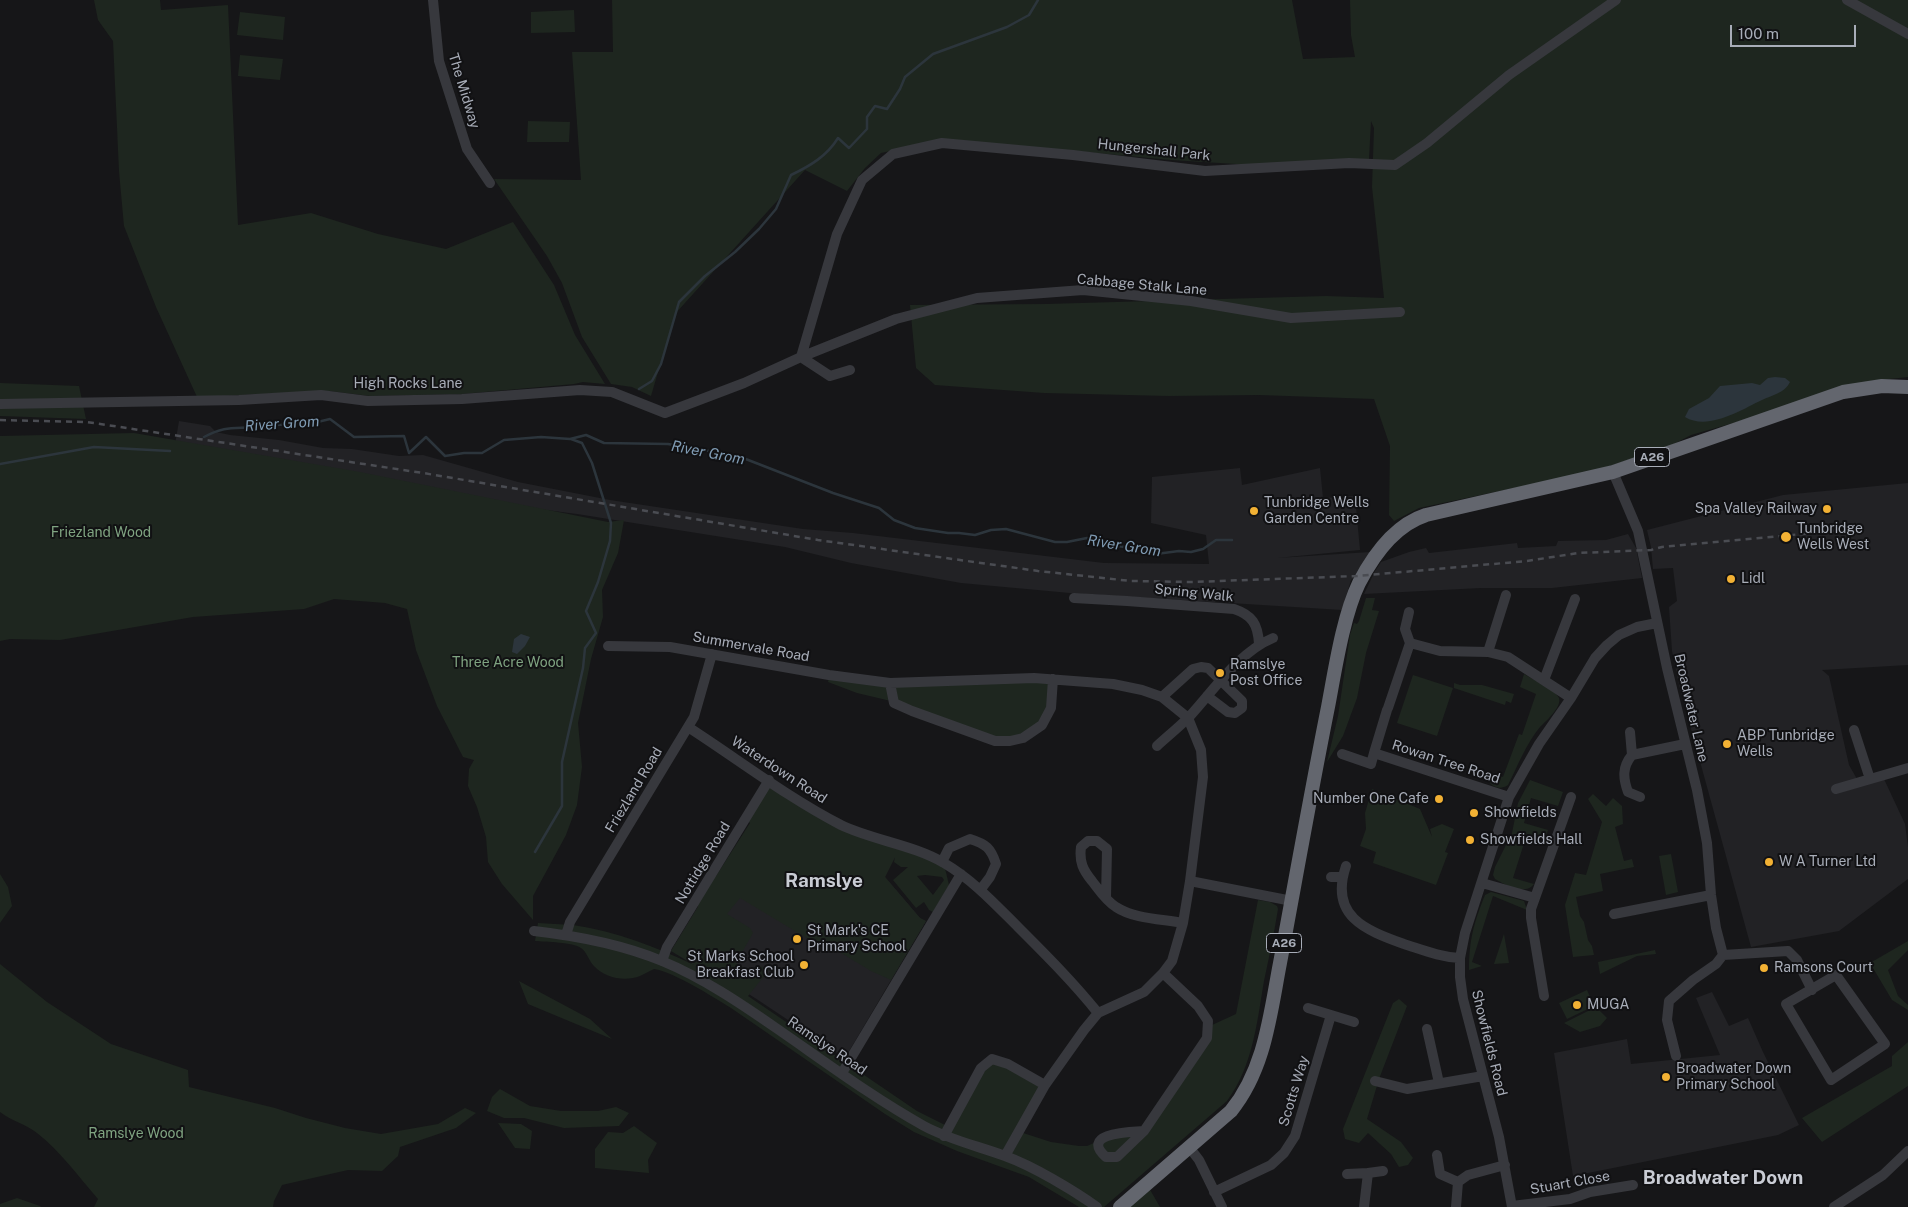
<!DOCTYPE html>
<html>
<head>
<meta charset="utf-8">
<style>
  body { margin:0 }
  #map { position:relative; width:1908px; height:1207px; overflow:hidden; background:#161618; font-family:"Public Sans",sans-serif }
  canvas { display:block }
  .scale { position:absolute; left:1730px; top:25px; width:126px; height:22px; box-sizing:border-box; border:2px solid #a8adb8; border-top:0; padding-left:6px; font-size:15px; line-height:18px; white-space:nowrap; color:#a8adb8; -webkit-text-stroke:4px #111113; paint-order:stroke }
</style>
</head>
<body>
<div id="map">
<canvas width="1908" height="1207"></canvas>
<div class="scale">100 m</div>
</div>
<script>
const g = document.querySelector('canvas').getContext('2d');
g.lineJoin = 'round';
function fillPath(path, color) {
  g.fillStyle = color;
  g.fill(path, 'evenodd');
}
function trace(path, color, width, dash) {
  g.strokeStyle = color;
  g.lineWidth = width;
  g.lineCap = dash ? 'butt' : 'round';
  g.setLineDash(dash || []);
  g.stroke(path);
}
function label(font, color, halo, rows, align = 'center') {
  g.font = font + ' "Public Sans",sans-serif';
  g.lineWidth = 4;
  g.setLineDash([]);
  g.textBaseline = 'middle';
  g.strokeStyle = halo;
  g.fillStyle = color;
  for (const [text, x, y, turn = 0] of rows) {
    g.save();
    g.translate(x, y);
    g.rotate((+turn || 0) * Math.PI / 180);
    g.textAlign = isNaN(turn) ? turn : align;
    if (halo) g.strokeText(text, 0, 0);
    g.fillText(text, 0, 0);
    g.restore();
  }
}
const built = new Path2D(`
  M179,421L210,426L216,432L230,435L279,440L323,448L352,449L399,456L423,455L518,482L610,500L803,529L853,533L1104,563L1209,564L1206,535L1151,523L1152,477L1240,468L1242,485L1320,468L1323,498L1355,496L1360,550L1277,558L1370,552L1357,576L1351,580L1342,610L1070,593L961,583L851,563L785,547L577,514L500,504L174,450Z
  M1908,483V665L1822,670L1829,676L1849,765L1861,786L1884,779L1905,824L1908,847V879L1839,931L1751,947L1679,685L1672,651L1669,607L1677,601L1673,568L1653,569L1651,547L1647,530L1783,495Z
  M1628,534L1636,548L1642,578L1552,588H1481L1364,594L1375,571L1381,562L1409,552L1426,548L1429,553L1517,543L1518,548L1556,546L1558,541L1606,540Z
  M897,853L885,877L920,918L926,921L845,1058L755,998L707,968L671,951L716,877Z
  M1712,992L1729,1026L1748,1018L1763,1052L1799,1125L1778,1135L1573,1176L1554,1053L1627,1039L1631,1064L1720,1055L1696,998Z`);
const green = new Path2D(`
  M94,0H160L161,10L228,5L238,225L311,213L378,234L446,249L513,222L554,285L575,335L605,384L583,382L574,384L462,394L370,396L329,391L197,397L156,307L124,226L119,171L113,41L98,20Z
  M612,0H1292L1303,59L1355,57L1351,35L1350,0H1908V377L1871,381L1751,418L1691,435L1670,446L1595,471L1419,508L1394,521L1389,515L1390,446L1374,399L1259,395L1169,396L1044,393L935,385L916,368L910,305L1046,304L1326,296L1384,298L1372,187L1374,128L1371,121L1369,159L1252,165L1171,160L945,139L881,153L865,168L847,191L805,170L675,314L651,396L632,387L611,384L582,337L562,283L547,256L494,179L581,180L572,52H613Z
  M574,10L575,32L531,33V12Z
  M240,12L285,17L283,40L237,35Z
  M240,55L283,59L280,80L238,76Z
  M528,121L570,122L569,142H527Z
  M0,383L79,386L86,419L0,416Z
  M134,433L360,472L608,522L624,520L618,553L602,590L603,617L591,659L578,723L582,767L577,805L566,835L533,896V920L502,884L488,862L486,837L477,807L468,786L469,769L474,760L463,757L437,706L416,650L407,609L385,603L334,599L304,609L193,617L60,640L10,639L0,641V436Z
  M1366,598H1375L1372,610L1379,611L1366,653L1357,698L1343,736L1327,762L1338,716L1350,635L1354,623L1357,624L1359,621Z
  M1524,674C1532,679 1556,690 1559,698C1562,707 1546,721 1540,727C1526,744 1518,765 1508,785C1501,790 1492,788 1488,780L1489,772L1503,777L1519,734L1522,735L1536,694L1520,687Z
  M1413,675L1453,688L1437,736L1397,723Z
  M829,676L853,680H1051L1050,707L1041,724L1023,737L996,740L895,702L857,693L828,682Z
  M1454,683L1460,685H1482L1514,694L1511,703L1506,701L1505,705L1454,688Z
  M1530,780L1563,792L1558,806L1531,798L1524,823L1548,830L1545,840L1527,834L1513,878L1534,884C1525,896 1505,885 1495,879L1493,875L1495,867L1512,833L1518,803Z
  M769,781L796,801L944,864L949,885L933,912L929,910L924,902L916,908L893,880L908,867H901L894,862L895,857L885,877L920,918L926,921L891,980L871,971L823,942L820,946L740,898L727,914L750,928L753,933L736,963L755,974L760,966L769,970L748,996L917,1111L949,1127L972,1088L992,1061L1043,1085L1017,1131L1051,1142L1079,1146H1087L1103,1139L1145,1132L1212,1025L1236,1014L1258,900L1270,902L1277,906L1278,909C1274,934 1269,957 1264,981C1257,1022 1253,1066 1227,1101L1104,1207H1079L1029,1177L957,1151L914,1132L885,1114L731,1008C713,997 674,972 654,969C649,971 645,974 640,976C625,982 605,978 594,966C589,961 587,952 581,948C573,942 546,942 535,941L538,923C549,924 561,924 573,925C615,931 656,947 694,965L671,951L698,907L696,902L712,875L716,876L750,823L746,820ZM925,875L942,877L944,880L933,895L917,876Z
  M1372,789L1420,809L1432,837L1430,829L1442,824L1454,829L1445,852L1448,853L1436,885L1373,863L1376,852L1360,846L1366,829L1365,813Z
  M1593,794L1606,806L1613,798L1622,806L1623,824L1615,827L1624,861L1632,859L1634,867L1600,874L1603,891L1576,897L1580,916L1584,922L1588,940L1592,946L1594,955L1573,957L1565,905L1575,873L1586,875L1602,822L1588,799Z
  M1671,854L1678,892L1666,895L1659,856Z
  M0,874L8,887L12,906L0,923Z
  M1491,892L1524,901L1527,910L1493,896L1472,962L1482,966L1469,970C1469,940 1474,922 1485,895Z
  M1504,934L1509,963L1494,964Z
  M1908,941V950L1888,970L1898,996L1908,1005V1010L1892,1000L1870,963Z
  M1655,950L1656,954L1637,956L1600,974L1598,962Z
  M0,964L47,1002L111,1044L188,1070L189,1087L275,1108L306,1118L345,1128L381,1134L438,1124L465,1108L476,1113L456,1128L400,1147L398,1156L382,1171L348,1170L282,1185L274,1201L273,1207H94L98,1199C78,1176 61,1152 37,1133C26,1124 11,1121 0,1112Z
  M519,981L590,1019L612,1039L528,1004Z
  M1587,990L1594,1006L1567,1019L1559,1003Z
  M1399,999L1407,1006L1379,1079L1367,1119L1401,1142L1413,1158L1408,1165L1399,1167L1391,1154L1368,1133L1359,1143L1345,1139L1343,1129L1393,1003Z
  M1596,1007L1607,1018L1600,1026L1580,1032L1564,1023Z
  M1908,1042V1086L1822,1142L1802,1118L1892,1066V1056Z
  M500,1089L530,1106L561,1111H598L616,1107L629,1113L619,1126L564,1128L524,1118H504L487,1111L492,1097Z
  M498,1123L521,1124L532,1131L530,1149L515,1148Z
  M634,1126L657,1143L648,1160L649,1173L595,1168V1149L608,1132L623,1133Z
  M1149,1188L1160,1207H1128Z
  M17,1198L40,1206L41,1207H0V1204Z`);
const water = new Path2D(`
  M1775,377L1785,378L1790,382C1785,393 1772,395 1762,400C1741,410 1708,431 1685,417L1689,409L1709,398L1720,386L1752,383L1760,385L1768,378Z
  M521,634L530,637L525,646L517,654L512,652L514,639Z`);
const stream = new Path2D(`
  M639,389L652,381L661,364L679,302L705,276L735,252L759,229L776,209L791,175C810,166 827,156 838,138L849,148L867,129V117L875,106L887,109L900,89L905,77L933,54L1007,27L1029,15L1038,0
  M204,437C226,425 234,429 257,427C267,426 275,424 285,425L288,421L305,425L330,419L354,437L404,436L409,453L426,437L445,456L464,453H482L504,440L541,437L570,439L586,435L604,443L668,444L738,456L833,493L879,508L894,520L915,528L948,533H959L975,535L991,530L1006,529L1055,542H1067L1087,538L1111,545L1144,550L1156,554L1179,551L1191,552L1203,549L1216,540H1232
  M0,464L94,447L170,451
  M535,852L562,806V762L583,668L585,648L596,633L586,611L598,582L610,541L611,523L592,463L582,443L571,439`);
const minor = new Path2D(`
  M433,0L439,61L467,149L490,183
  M1847,0L1908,34
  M801,357L837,234L862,180L893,154L942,143L1073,155L1205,171L1349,163L1395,165L1427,143L1509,75L1616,0
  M801,357L830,376L850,370
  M0,404L239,400L321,395L368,401L462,399L580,390L612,392L665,413L744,383L801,357L896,319L977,298L1083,290L1191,301L1291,318L1400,312
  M1613,472L1638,531L1667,668L1697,790L1707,843L1711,895L1716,928L1723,955
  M1074,598L1127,601L1234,609C1252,615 1258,624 1259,644
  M1409,612L1405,629L1410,643
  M608,646L670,647L829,675L890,683L1034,678L1113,684L1142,690L1162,697L1188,718L1201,750L1203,777L1190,881L1183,923L1172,961L1163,973L1144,992L1098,1013L1084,1030L1045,1085L1005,1156
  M1488,652L1506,595
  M1544,680L1575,599
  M890,683L894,703L912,711L995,741H1010L1023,738L1042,725L1051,708L1053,679
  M1162,697L1193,669L1201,667L1208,668L1242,701V708L1235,713L1228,712L1207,696
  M1388,708L1410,643L1440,651L1488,652L1508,657L1571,698
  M1387,710L1374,753L1509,797
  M688,727C739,760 787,797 841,825C872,840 914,845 944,863C973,880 995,904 1018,927C1046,955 1073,982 1098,1013
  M1854,730L1870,779
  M1630,732L1632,755
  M1157,746C1168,736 1179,727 1189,717C1213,691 1239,652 1273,638
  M1342,754L1371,764L1374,753
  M1836,789L1908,768
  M1640,797L1628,792C1623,778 1622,767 1632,755L1685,744
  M942,862L949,848L970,839C986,844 991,848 996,864L990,877L981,889
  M1346,866C1329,916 1365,930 1404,944C1423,950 1440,957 1460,958
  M1331,877H1343
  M1190,881L1292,901
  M1482,883L1535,898
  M1106,898L1107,849L1097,841H1088L1081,847C1079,862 1083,870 1092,881C1099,890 1106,901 1116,907C1134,919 1162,919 1183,923
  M1614,914L1711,895
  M534,931C578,936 621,944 662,961C703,978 740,1003 776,1028C824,1061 872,1097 924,1126C950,1140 978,1146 1005,1156C1033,1166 1073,1190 1097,1207
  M566,935L570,922L694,717L712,654
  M1723,955L1788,951L1797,960L1812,990
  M662,961L667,947L769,780
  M1836,975L1885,1044L1831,1080L1786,1004Z
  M1544,996L1531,918V909L1571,797
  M1308,1008L1354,1022
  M1427,1029L1439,1083
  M1676,1056L1667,1020L1669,1001L1693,980L1716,964L1723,955
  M842,1073L961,874
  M1375,1081L1407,1089L1483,1076
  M1144,1131C1130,1132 1079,1133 1106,1157H1117L1144,1131L1207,1038L1208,1021L1198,1006L1163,973
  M944,1136L981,1068L992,1059L1008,1064L1045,1085
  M1189,1147L1199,1160L1222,1207
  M1437,1155L1440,1174L1458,1182
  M1368,1173L1383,1171
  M1347,1174L1368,1173L1364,1207
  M1214,1192L1271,1165L1284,1153L1295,1136L1331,1015
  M1512,1206L1570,1199L1590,1192L1633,1185
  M1456,1207L1458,1182L1468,1175L1505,1165
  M1512,1207L1499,1137L1463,999L1460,977V958L1465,933L1509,797L1539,744L1571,698L1595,658L1607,645L1619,635L1637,627L1657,623
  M1834,1207L1883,1175L1908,1151`);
const highway = new Path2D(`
  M1120,1207L1231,1111C1265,1069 1270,1015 1280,963C1296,877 1311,792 1328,707C1335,670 1343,616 1359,583C1374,554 1395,525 1426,515L1613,472L1843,392L1882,386L1908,387`);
const rail = new Path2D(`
  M0,420L87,422L423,473L818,540L1038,571L1131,581L1192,582L1357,576L1527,561L1578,553L1651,550L1662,547L1856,529`);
const markers = [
  [1827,509,5,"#f2b134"],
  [1254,511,5,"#f2b134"],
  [1786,537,6,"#f2b134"],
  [1731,579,5,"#f2b134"],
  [1220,673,5,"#f2b134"],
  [1727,744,5,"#f2b134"],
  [1439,799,5,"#f2b134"],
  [1474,813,5,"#f2b134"],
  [1470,840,5,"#f2b134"],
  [1769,862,5,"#f2b134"],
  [797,939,5,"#f2b134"],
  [804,965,5,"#f2b134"],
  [1764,968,5,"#f2b134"],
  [1577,1005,5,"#f2b134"],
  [1666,1077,5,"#f2b134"]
];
const shields = [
  [1652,457,35],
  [1284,943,35]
];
const shieldNames = [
  ["A26",1652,457],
  ["A26",1284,943]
];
const streetNames = [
  ["The Midway",464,91,73],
  ["Hungershall Park",1154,150,6],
  ["Cabbage Stalk Lane",1142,285,5],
  ["High Rocks Lane",408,384],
  ["Spring Walk",1194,593,6],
  ["Summervale Road",751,647,10],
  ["Broadwater Lane",1691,708,77],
  ["Rowan Tree Road",1446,762,18],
  ["Waterdown Road",779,770,33],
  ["Friezland Road",634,790,-59],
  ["Nottidge Road",703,863,-59],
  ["Showfields Road",1489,1043,76],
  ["Ramslye Road",827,1046,34],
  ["Scotts Way",1294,1091,-73],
  ["Stuart Close",1570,1183,-10]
];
const poiNames = [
  ["Tunbridge Wells",1264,503],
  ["Garden Centre",1264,519],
  ["Spa Valley Railway",1817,509,"right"],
  ["Tunbridge",1797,529],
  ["Wells West",1797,545],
  ["Lidl",1741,579],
  ["Ramslye",1230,665],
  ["Post Office",1230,681],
  ["ABP Tunbridge",1737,736],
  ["Wells",1737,752],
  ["Number One Cafe",1429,799,"right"],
  ["Showfields",1484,813],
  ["Showfields Hall",1480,840],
  ["W A Turner Ltd",1779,862],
  ["St Mark's CE",807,931],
  ["Primary School",807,947],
  ["St Marks School",794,957,"right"],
  ["Breakfast Club",794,973,"right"],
  ["Ramsons Court",1774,968],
  ["MUGA",1587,1005],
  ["Broadwater Down",1676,1069],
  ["Primary School",1676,1085]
];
const parkNames = [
  ["Friezland Wood",101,533],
  ["Three Acre Wood",508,663],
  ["Ramslye Wood",136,1134]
];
const waterNames = [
  ["River Grom",282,424,-4],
  ["River Grom",708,453,11],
  ["River Grom",1124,546,9]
];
const districtNames = [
  ["Ramslye",824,881],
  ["Broadwater Down",1723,1178]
];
fillPath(built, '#222225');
fillPath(green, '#1e261f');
fillPath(water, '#2c353c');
trace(stream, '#2c353c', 2.5);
trace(minor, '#37383d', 10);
trace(highway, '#63666e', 14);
trace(rail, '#4a4c52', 2.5, [6, 5]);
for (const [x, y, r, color] of markers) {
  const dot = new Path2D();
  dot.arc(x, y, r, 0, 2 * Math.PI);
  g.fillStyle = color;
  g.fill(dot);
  trace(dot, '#111113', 2);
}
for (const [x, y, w] of shields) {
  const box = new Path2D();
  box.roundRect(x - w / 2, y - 9.5, w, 19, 4);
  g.fillStyle = '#111113';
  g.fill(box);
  trace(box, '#a8adb8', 1);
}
label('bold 12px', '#a8adb8', null, shieldNames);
label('14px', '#a8adb8', '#111113', streetNames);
label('14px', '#a8adb8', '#111113', poiNames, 'left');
label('14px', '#7fa381', '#111113', parkNames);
label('italic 15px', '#7f9bb3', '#111113', waterNames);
label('bold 19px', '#c9ccd4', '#111113', districtNames);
</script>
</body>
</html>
